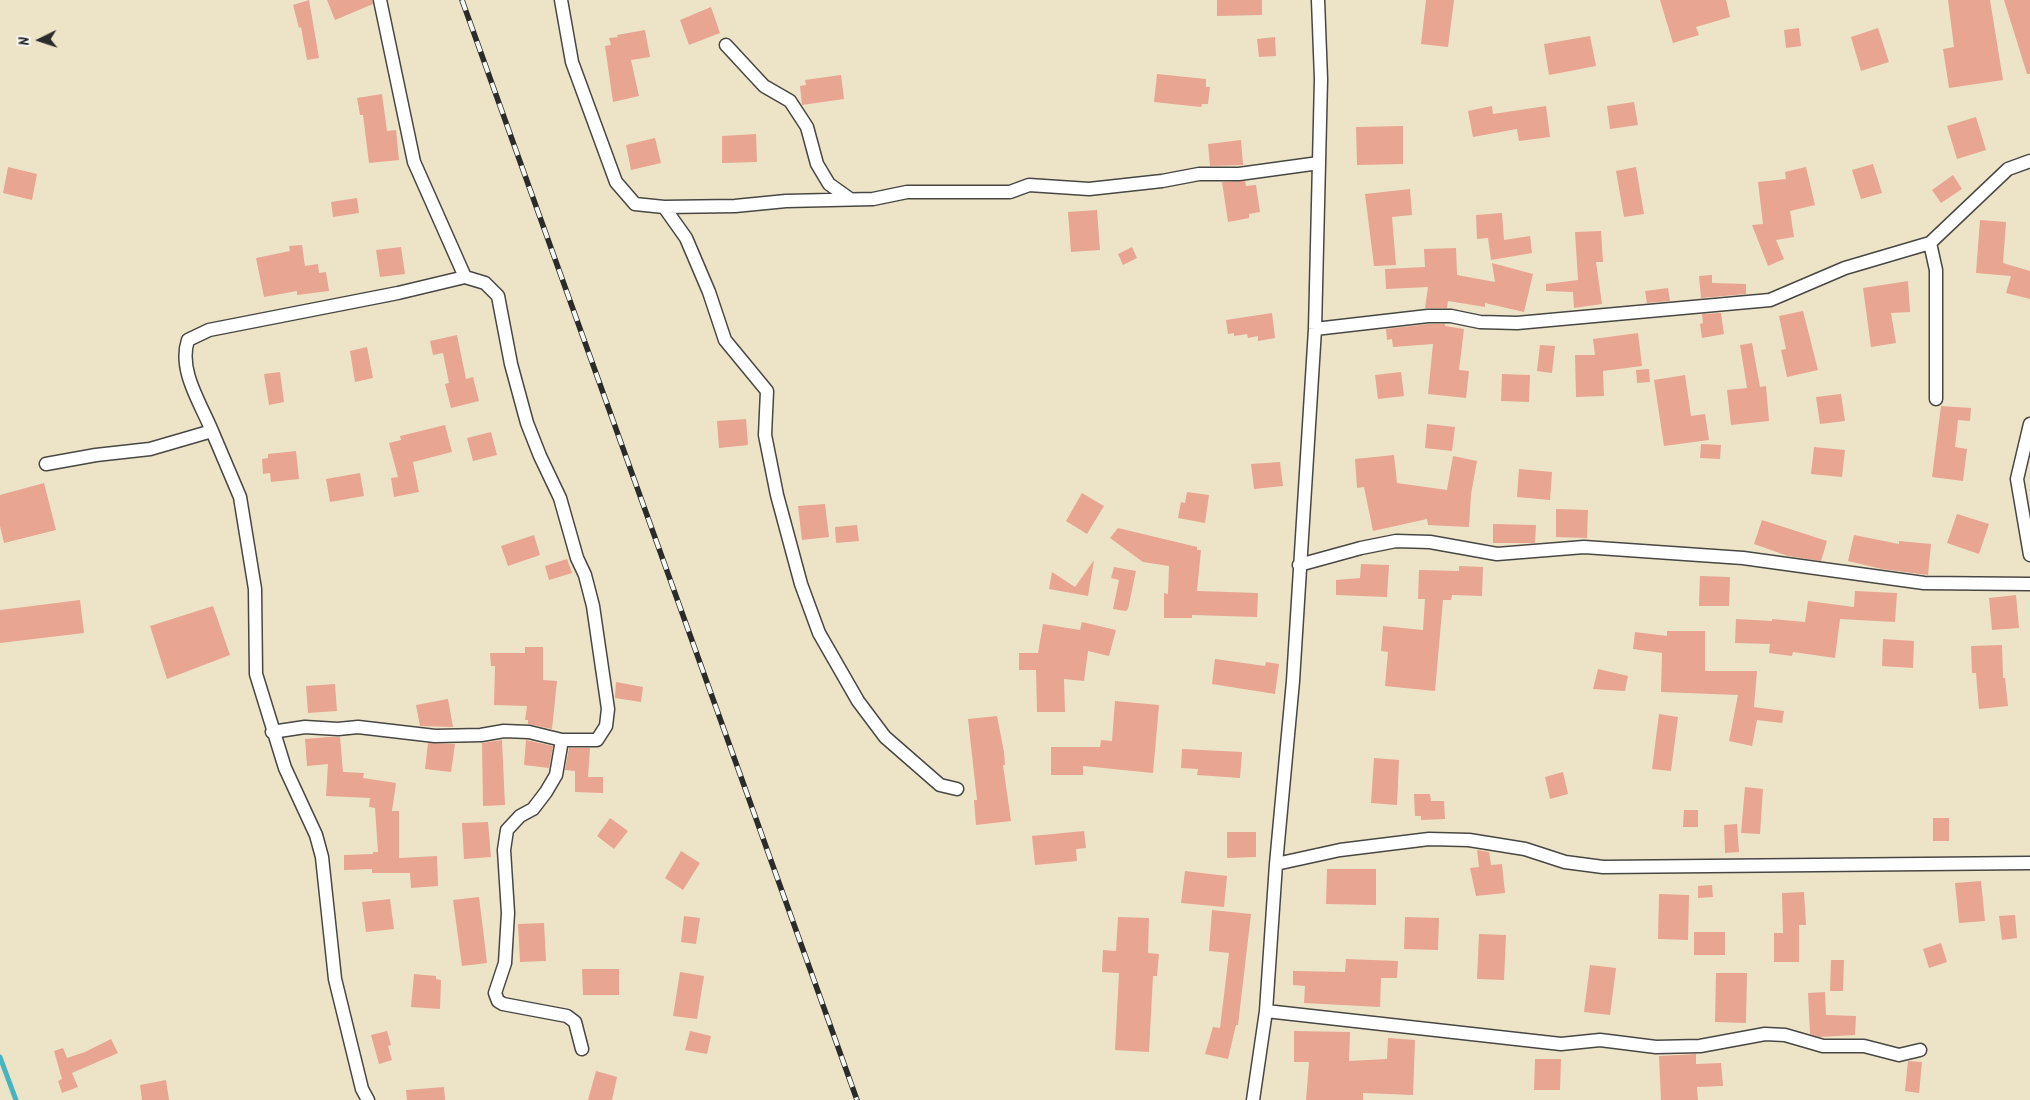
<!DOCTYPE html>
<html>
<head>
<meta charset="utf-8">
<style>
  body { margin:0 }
  #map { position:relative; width:2030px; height:1100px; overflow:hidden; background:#ede4c8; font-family:Kalam,sans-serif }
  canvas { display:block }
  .north { position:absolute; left:15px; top:15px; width:50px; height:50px; -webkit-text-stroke:4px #f6f6f2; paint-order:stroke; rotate:266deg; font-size:14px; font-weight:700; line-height:20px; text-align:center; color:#2b2b2b }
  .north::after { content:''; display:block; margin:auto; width:18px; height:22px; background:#2b2b2b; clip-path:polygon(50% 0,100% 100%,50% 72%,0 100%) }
</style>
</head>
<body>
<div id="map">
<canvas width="2030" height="1100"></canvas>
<div class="north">N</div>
</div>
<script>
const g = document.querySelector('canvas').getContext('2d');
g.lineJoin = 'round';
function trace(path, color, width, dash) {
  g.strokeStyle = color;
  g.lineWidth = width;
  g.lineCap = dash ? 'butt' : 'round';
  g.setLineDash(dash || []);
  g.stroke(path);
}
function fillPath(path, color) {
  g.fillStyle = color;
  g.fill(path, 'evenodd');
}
const stream = new Path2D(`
  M0,1057L16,1100`);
const building = new Path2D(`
  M309,0L319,58L307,60L301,27L299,28L293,5Z
  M327,0H372L373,4L335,20Z
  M1217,0H1262V15L1217,16Z
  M1426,0H1454L1448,47L1421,44Z
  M1660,0H1726L1730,17L1696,27L1699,35L1673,43Z
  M1948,0H1990L2003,80L1949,88L1943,49L1954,47Z
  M2004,0H2030V74H2027Z
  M711,7L720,33L689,45L680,20Z
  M1799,28L1801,46L1786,48L1784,30Z
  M1878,28L1889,62L1861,71L1851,37Z
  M645,30L650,57L631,60L639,96L613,102L605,46L611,45L609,38L618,37L617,35Z
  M1590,36L1596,66L1549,75L1544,44Z
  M1275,37L1276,56L1259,57L1257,39Z
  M1157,74L1206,79V87H1210L1208,104H1202L1201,107L1154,102Z
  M841,75L844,99L802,105L800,86L806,85L805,80Z
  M382,94L387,131L396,130L399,160L369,163L363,115H360L357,98Z
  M1634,102L1638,125L1610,129L1607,106Z
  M1492,106L1493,114L1546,106L1550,137L1519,141L1517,129L1473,137L1468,111Z
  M1976,117L1986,150L1957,159L1947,126Z
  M1403,126V164L1357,165L1356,127Z
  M756,134L757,162L722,163V136Z
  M655,138L661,163L631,170L626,145Z
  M1241,140L1243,165L1210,166L1208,144Z
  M1873,164L1882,193L1861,199L1852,170Z
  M8,167L37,174L32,200L3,193Z
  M1636,167L1644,214L1624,217L1616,171Z
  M1806,167L1815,205L1790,211L1794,237L1776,240L1784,259L1768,266L1752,225L1763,224L1758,182L1786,179L1785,172Z
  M1953,175L1962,189L1941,203L1932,190Z
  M1245,181L1246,186L1256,185L1260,212L1249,214V218L1228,222L1222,182Z
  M1410,189L1412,215L1392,217L1396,265L1374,266L1365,194Z
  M357,198L359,213L333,217L331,202Z
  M1097,210L1100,250L1071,252L1068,212Z
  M1502,213L1504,240L1530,236L1532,253L1491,260L1488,238L1477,239L1476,215Z
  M1980,220L2006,222L2003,263L2030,271V299L2006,293L2011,276L1976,273Z
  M1601,231L1603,262H1596L1602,304L1574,308L1573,292L1546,291V284L1578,280L1575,232Z
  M302,245L305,266L318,264L319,273L326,272L329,291L297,295V291L264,297L256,258L290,251L289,246Z
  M401,247L405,274L380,277L376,250Z
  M1132,247L1137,258L1123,265L1118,254Z
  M1456,248L1457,275L1495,282L1492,263L1533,274L1524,312L1485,303V307L1448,301L1447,308H1425L1428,287L1386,289L1385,269L1425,267L1424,249Z
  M1712,275V283L1746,284V294L1701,298L1699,276Z
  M1908,281L1910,312L1891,313L1896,343L1871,347L1863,288Z
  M1668,288L1670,301L1647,303L1645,291Z
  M1803,311L1818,370L1787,377L1781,350L1786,349L1779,316Z
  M1272,313L1275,338L1258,341V336L1248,338L1247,334L1234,336V333L1228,334L1226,320Z
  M1721,313L1724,334L1702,338L1700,324L1703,323L1702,314Z
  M1428,324H1445V326L1464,329L1459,370L1469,371L1466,398L1428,394L1433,344L1393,347L1392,339L1387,340L1386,329Z
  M1638,333L1642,366L1603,371L1604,396L1576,397L1575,355H1595L1593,339Z
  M457,335L466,379L473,377L479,401L451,408L445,384L449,383L443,353L433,355L430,341Z
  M1752,343L1760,387L1766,386L1769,421L1731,425L1727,390L1747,388L1740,345Z
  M1540,345L1555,346L1552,373L1537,371Z
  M367,347L373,378L355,382L350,351Z
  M1649,369L1650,382L1637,383L1636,370Z
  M280,372L284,402L269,405L264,374Z
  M1401,372L1404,396L1378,399L1375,375Z
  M1502,374L1530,375L1529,402L1501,401Z
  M1685,375L1691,416L1705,414L1709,440L1664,446L1654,380Z
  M1841,394L1845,421L1820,424L1816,397Z
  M1941,406L1971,408L1970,421L1958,420L1955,447L1967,449L1963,481L1932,477Z
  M746,419L748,445L719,448L717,421Z
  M1427,424L1455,427L1452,451L1425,448Z
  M445,425L452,452L413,462L419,492L394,497L391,478L398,477L389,443L401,440L400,436Z
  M491,432L497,455L473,461L467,438Z
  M1701,444L1721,445L1720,459L1700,458Z
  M1814,447L1845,450L1842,477L1811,474Z
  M296,451L299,479L271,482L270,473L263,474L262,459L268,458V454Z
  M1394,455L1397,483L1447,490L1453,456L1477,461L1471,494L1469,527L1428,525L1427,519L1373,531L1364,487L1357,488L1355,459Z
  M1280,462L1283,486L1254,489L1251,464Z
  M1519,469L1552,472L1550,500L1517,497Z
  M360,473L364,496L330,502L326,479Z
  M44,483L56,530L4,543L0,526V495Z
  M1187,492L1209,495L1205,523L1178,518L1181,502L1185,503Z
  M1082,493L1104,506L1087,534L1066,521Z
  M825,504L829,537L802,540L798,506Z
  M1556,509L1588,510L1587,538L1556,537Z
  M1957,514L1989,524L1979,554L1947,543Z
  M1762,520L1827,541L1821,561L1788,556L1754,544Z
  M1493,524L1536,525L1535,543H1493Z
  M857,525L859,541L836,543L835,527Z
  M1118,528L1197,547V550H1201L1197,591L1258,593L1257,617L1192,615V618H1164V593L1168,594L1169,566L1143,562L1110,538Z
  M534,535L540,555L508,566L501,546Z
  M1854,535L1899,544V541L1931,544L1928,575L1882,569L1848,561Z
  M567,559L572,573L549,580L545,566Z
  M1094,560L1088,596L1049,589L1052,572L1075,587Z
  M1361,564L1389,565L1387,597L1336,595V580L1360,578Z
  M1459,566L1483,567L1482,596L1452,595L1451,600H1443L1435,691L1385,686L1388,652L1381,651L1383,626L1423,630L1425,599H1418L1419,570L1459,571Z
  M1114,567L1136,571L1128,609L1126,611L1113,609L1119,580L1111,578Z
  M1700,576L1730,577L1729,606H1699Z
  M1855,591L1897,593L1895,622L1840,619L1835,658L1793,652L1792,656L1769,653L1770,644L1735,643L1736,619L1772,621V619L1805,622L1808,601L1854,607Z
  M2016,595L2019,628L1992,630L1989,598Z
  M80,600L84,633L0,643V610Z
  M213,606L230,655L167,679L150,626Z
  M1082,622L1116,630L1109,656L1088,651L1084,681L1064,679L1065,712H1037L1036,670H1019V653H1038L1043,624L1080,630Z
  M1667,631H1705V671H1757L1754,707L1784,711L1782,723L1757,720L1752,746L1729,741L1738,695L1661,692L1662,653L1633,649L1635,632L1667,636Z
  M1883,639L1914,641L1913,668L1882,666Z
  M2002,645L2003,678H2005L2008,706L1979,709L1976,673H1972L1971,646Z
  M525,647H543V680L557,681L552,729L528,724V720H525L527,706L494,705L495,666H491L490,653H525Z
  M1215,659L1265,666L1266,662L1279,664L1275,694L1212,684Z
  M1598,669L1628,676L1625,691L1593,689Z
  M616,682L643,687L641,702L615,698Z
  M335,684L337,711L308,713L306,686Z
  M448,699L453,727L420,726L416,705Z
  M1115,701L1159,705L1153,773L1083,766V775H1051V747H1100L1101,740L1112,741Z
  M1659,714L1678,717L1671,771L1652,769Z
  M997,716L1004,752L1005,765H1003L1011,821L976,825L974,800H977L968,719Z
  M329,737H340L343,772L364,773L363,778L396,783L392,811H399V858L437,856L438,886L411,888L410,873H372V869L344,870V855L373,854V852H378L375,808L369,807L370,798L326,796L328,764L307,766L305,739Z
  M502,740L505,805L483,806L482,743Z
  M526,740L553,746L549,768L524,765Z
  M428,743L455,744L451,772L425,769Z
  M569,748H590L588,777H603V793L575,792V771L565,770Z
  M1182,749L1242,752L1240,778L1197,775L1198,769L1181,768Z
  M1374,758L1399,760L1397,805L1371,803Z
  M1563,772L1568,794L1550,799L1545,777Z
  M1745,787L1763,789L1760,834L1741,833Z
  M1414,794H1430L1431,801H1444L1445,819L1421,820V816H1415Z
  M1684,810H1698V827H1683Z
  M610,818L628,831L614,849L597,836Z
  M1933,818H1949V841H1933Z
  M488,822L491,857L464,859L462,823Z
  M1737,824L1739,852L1725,853L1724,825Z
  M1084,831L1086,848L1076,849L1077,861L1035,865L1032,836Z
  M1227,832H1256V857L1227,858Z
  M1477,850L1489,852L1491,865L1502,864L1505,893L1476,896L1470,868L1479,867Z
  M681,851L700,863L683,890L665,878Z
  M1327,869H1376V905L1326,904Z
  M1185,871L1227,876L1224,907L1181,903Z
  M1981,881L1985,921L1959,923L1955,883Z
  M1712,885L1713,897L1698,898V886Z
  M1804,892L1806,925H1799V962H1774V933H1783L1782,893Z
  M1659,894L1689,895L1688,940L1658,939Z
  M479,897L487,963L462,966L453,900Z
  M390,899L394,929L366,932L362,902Z
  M1212,910L1251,914L1238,1025H1236L1228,1059L1205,1054L1213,1027L1220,1028L1229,953L1209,951Z
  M2015,915L2017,938L2002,940L1999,916Z
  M684,916L700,918L696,944L681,942Z
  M1118,917L1149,918L1148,953L1159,954L1157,976H1153L1149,1052L1115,1050L1119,973L1102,972L1103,950L1116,951Z
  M1405,917L1439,918L1438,950L1404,949Z
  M544,923L546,961L520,962L518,924Z
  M1694,932H1725V955H1694Z
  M1479,934L1506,935L1504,980L1477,979Z
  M1941,943L1947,962L1929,968L1923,949Z
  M1346,959L1398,961L1397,978H1381L1380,1007L1304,1003L1305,986L1293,985V971L1345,972Z
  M1831,960H1844L1843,991H1830Z
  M1590,965L1616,968L1610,1015L1584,1012Z
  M582,969H619V995H583Z
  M680,972L704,976L697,1019L673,1016Z
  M1716,973H1747L1746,1023L1715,1022Z
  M414,974L436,976V979L441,980L440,1009L411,1007Z
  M1825,992L1826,1015L1856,1016L1855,1035L1819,1037L1810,1034L1808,993Z
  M387,1031L391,1045L388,1046L392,1060L379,1064L371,1035Z
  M690,1031L711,1036L707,1054L685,1050Z
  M1294,1031L1350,1032L1349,1061L1387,1059L1388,1038L1415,1040L1413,1095L1363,1093V1100H1306L1309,1062H1294Z
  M111,1039L118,1053L72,1073L78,1087L62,1093L58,1081L62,1079L54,1051L63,1048L67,1058L85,1052Z
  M1696,1054V1064L1721,1063L1723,1086L1697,1087L1698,1100H1661L1659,1056Z
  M1535,1059H1561L1560,1090H1534Z
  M1908,1061L1922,1062L1919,1093L1905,1091Z
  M596,1071L617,1077L612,1100H588Z
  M166,1080L169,1100H142L140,1085Z
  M444,1087L445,1100H407L406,1090Z`);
const minor = new Path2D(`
  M561,0L572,62L616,182L635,204L664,207L735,206L786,201L873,199L907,192H1010L1029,185L1089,189L1162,181L1199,174H1239L1319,163
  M726,45L764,86L790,101L807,127L817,164L829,184L850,199
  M664,207L686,238L709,292L725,340L767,391L765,435L777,495L801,584L819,633L858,701L885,737L940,785L957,789
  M1930,243L1936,270V399
  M1315,329L1428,316H1451L1480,322L1517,323L1770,300L1845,268L1930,243L2008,169L2030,161
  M2030,424L2017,479L2030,555
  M212,431C200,402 178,370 188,340L209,330L398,293L465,277
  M46,464L96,455L150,449L212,431L240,497L255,589L256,674L285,768L316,835L322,857L335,979L362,1089L368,1100
  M1299,565L1361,548L1396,541L1430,542L1497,554L1584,547L1743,558L1924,583L2030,584
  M272,732L305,727L338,729L358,727L435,736L481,735L504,731L529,732L562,740H597L606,726L608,709L593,606L585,575L577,558L560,498L540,456L527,423L511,364L498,296L485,283L465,277L414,162L380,0
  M562,740L556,775L546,792L533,809L520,816L507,830L504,850L508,913L505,963L495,993L498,1001L503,1004L567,1016L575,1022L582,1049
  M1276,864L1340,850L1429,839L1469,840L1525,849L1565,862L1603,867L2030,863
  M1266,1011L1561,1044L1600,1040L1656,1047L1700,1046L1765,1034L1785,1035L1823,1046H1864L1899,1055L1920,1050
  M1253,1100L1266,1011L1276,864L1293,681L1315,329L1321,79L1318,0`);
const rail = new Path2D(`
  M462,0L857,1100`);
trace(stream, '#47b4c2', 5);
fillPath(building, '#e7a592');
trace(minor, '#484743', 15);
trace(minor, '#fff', 12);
trace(rail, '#2b2b2b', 5.5);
trace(rail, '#f6f6f2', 4, [11]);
</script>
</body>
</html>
